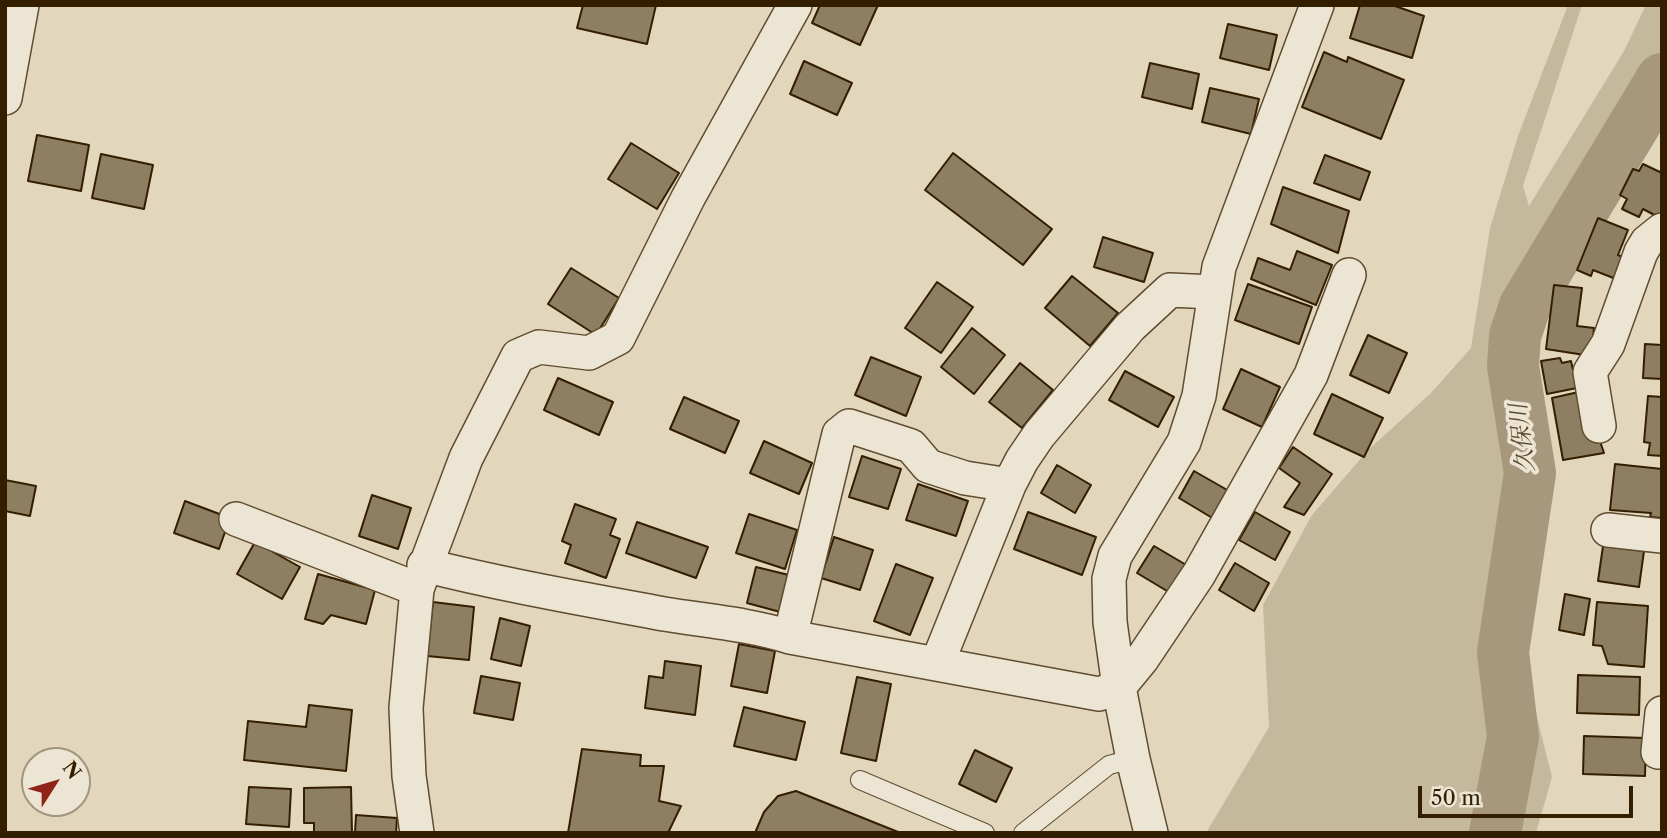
<!DOCTYPE html>
<html>
<head>
<meta charset="utf-8">
<style>
  body { margin:0 }
  #map { position:relative; width:1667px; height:838px; overflow:hidden; background:#e2d7bd; font-family:"Libre Caslon Text",serif }
  canvas { display:block }
  .frame { position:absolute; inset:0; border:7px solid #341e00; pointer-events:none }
  .north { position:absolute; left:21px; top:747px; width:70px; height:70px; box-sizing:border-box; background:#ece5d4; border:2px solid #a2957f; border-radius:50%; rotate:53deg; font-size:19px; font-weight:700; line-height:28px; text-align:center; color:#341e00 }
  .north::after { content:''; display:block; margin:auto; width:24px; height:32px; background:#8f2418; clip-path:polygon(50% 0,100% 100%,50% 72%,0 100%) }
  .scale { position:absolute; left:1418px; top:786px; width:215px; height:32px; box-sizing:border-box; border:4px solid #341e00; border-top:0; padding-left:9px; font-size:21px; line-height:24px; white-space:nowrap; color:#341e00; -webkit-text-stroke:5px #ece5d4; paint-order:stroke }
</style>
</head>
<body>
<div id="map">
<canvas width="1667" height="838"></canvas>
<div class="frame"></div>
<div class="north">N</div>
<div class="scale">50 m</div>
</div>
<script>
const g = document.querySelector('canvas').getContext('2d');
g.lineJoin = 'round';
function fillPath(path, color) {
  g.fillStyle = color;
  g.fill(path, 'evenodd');
}
function trace(path, color, width, dash) {
  g.strokeStyle = color;
  g.lineWidth = width;
  g.lineCap = dash ? 'butt' : 'round';
  g.setLineDash(dash || []);
  g.stroke(path);
}
function label(font, color, halo, rows, align = 'center') {
  g.font = font + ' "Libre Caslon Text","Noto Serif JP",serif';
  g.lineWidth = 7;
  g.setLineDash([]);
  g.textBaseline = 'middle';
  g.strokeStyle = halo;
  g.fillStyle = color;
  for (const [text, x, y, turn = 0] of rows) {
    g.save();
    g.translate(x, y);
    g.rotate((+turn || 0) * Math.PI / 180);
    g.textAlign = isNaN(turn) ? turn : align;
    if (halo) g.strokeText(text, 0, 0);
    g.fillText(text, 0, 0);
    g.restore();
  }
}
const green = new Path2D(`
  M1568,5H1582L1523,186L1529,206L1624,51L1646,5H1662V67L1656,68L1523,279L1524,360L1548,464L1513,622L1552,777L1536,833H1206L1269,727L1263,605L1312,515L1369,449L1430,394L1471,348L1490,228L1518,136Z`);
const river = new Path2D(`
  M1495,833L1513,737L1503,652L1530,473L1513,366L1515,336L1525,306L1662,79`);
const building = new Path2D(`
  M583,5H656L647,44L577,28Z
  M820,5H878L860,45L812,23Z
  M1360,5H1392L1424,16L1412,58L1350,38Z
  M1228,24L1277,35L1269,70L1220,58Z
  M1324,52L1347,62L1348,57L1404,80L1381,139L1302,107Z
  M804,61L852,83L837,115L790,94Z
  M1150,63L1199,74L1192,109L1142,97Z
  M1210,88L1259,99L1251,134L1202,122Z
  M37,135L89,145L81,191L28,181Z
  M631,143L679,173L657,209L608,179Z
  M953,153L1052,229L1023,265L925,190Z
  M101,154L153,165L144,209L92,198Z
  M1325,155L1370,172L1360,200L1314,183Z
  M1643,164L1662,173V219L1643,209L1639,217L1622,209L1627,199L1620,195L1633,169L1639,171Z
  M1283,187L1349,211L1338,253L1271,224Z
  M1598,218L1628,230L1618,255L1625,258L1616,279L1593,270L1591,276L1577,270Z
  M1103,237L1153,253L1144,282L1094,267Z
  M1297,251L1332,265L1316,305L1251,279L1258,258L1290,270Z
  M571,268L619,298L596,335L548,304Z
  M1072,276L1118,313L1090,346L1045,308Z
  M937,282L973,307L941,353L905,328Z
  M1248,284L1312,307L1299,344L1235,320Z
  M1554,285L1582,288L1577,326L1594,328L1591,356L1546,349Z
  M972,328L1005,355L974,394L941,367Z
  M1368,335L1407,353L1389,393L1350,375Z
  M1645,344L1662,345V379L1643,378Z
  M871,357L921,377L906,416L855,395Z
  M1560,358L1562,363L1571,361L1577,388L1547,394L1541,361Z
  M1020,363L1053,390L1022,428L989,402Z
  M1241,369L1280,387L1262,427L1223,409Z
  M1125,371L1174,397L1158,427L1109,400Z
  M558,378L613,402L599,435L544,410Z
  M1583,391L1604,453L1563,460L1552,398Z
  M1332,394L1383,418L1364,457L1314,434Z
  M1648,396L1662,397V456L1648,455L1650,443L1644,442Z
  M684,397L739,421L725,453L670,429Z
  M764,441L812,463L799,494L750,473Z
  M1293,447L1332,474L1304,515L1284,507L1300,483L1279,468Z
  M862,456L901,469L888,509L849,497Z
  M1615,464L1662,469V518L1650,517L1651,513L1610,510Z
  M1057,465L1091,485L1075,513L1041,493Z
  M1194,471L1229,491L1214,519L1179,498Z
  M5,480L36,486L30,516L5,511Z
  M918,484L968,501L956,536L906,520Z
  M372,495L411,508L398,549L359,536Z
  M185,501L230,518L219,549L174,533Z
  M575,504L616,519L610,535L620,539L606,578L565,563L571,545L562,541Z
  M1028,512L1096,537L1082,575L1014,549Z
  M1255,512L1290,532L1275,560L1239,540Z
  M749,514L797,530L785,569L736,553Z
  M637,522L708,547L696,578L626,553Z
  M834,537L873,550L860,590L821,578Z
  M255,542L300,567L282,599L237,574Z
  M1154,546L1188,566L1172,594L1137,573Z
  M1603,546L1644,551L1639,587L1598,581Z
  M1235,563L1269,583L1254,611L1219,590Z
  M896,564L933,578L910,635L874,621Z
  M756,567L793,576L784,613L747,603Z
  M318,574L375,590L366,624L331,615L323,624L305,619Z
  M1565,594L1590,599L1584,635L1559,630Z
  M433,602L474,607L469,660L427,656Z
  M1597,602L1648,606L1644,667L1608,664L1602,646L1593,645Z
  M500,618L530,626L521,666L491,659Z
  M739,644L775,651L767,693L731,686Z
  M665,661L701,666L695,715L645,708L649,676L663,678Z
  M1578,675L1640,677L1639,715L1577,713Z
  M481,676L520,683L513,720L474,713Z
  M857,677L891,684L876,761L841,753Z
  M309,705L352,710L346,771L244,760L248,721L306,727Z
  M744,707L805,722L796,760L734,746Z
  M1584,736L1646,738L1645,776L1583,774Z
  M582,749L641,755L640,766H664L659,801L681,806L668,833H568Z
  M975,750L1012,768L996,802L959,784Z
  M249,787L291,789L289,827L246,824Z
  M351,787L352,833H314V823H304V788Z
  M796,791L898,832V833H755L764,812L778,796Z
  M356,815L397,818L396,833H355Z`);
const lane = new Path2D(`
  M860,780L985,833
  M1023,833L1109,765L1133,759`);
const street = new Path2D(`
  M5,98L22,5
  M1599,426L1590,372L1608,344L1641,252L1647,242L1662,230
  M236,519L417,589
  M1608,530L1662,536
  M424,565C503,585 584,599 664,614C707,621 748,624 790,637L1099,694L1119,687L1142,659L1199,574L1311,375L1349,275
  M790,637L839,434L849,426L911,446L928,466L965,478L1009,485
  M937,664L1009,485L1022,460L1039,435L1130,327L1170,290L1213,292
  M1658,752L1662,713
  M417,833L409,776L406,708L417,589L466,458L518,356L539,347L589,353L618,338L688,198L795,5
  M1151,833L1133,759L1119,687L1110,622L1109,579L1115,556L1184,442L1199,396L1219,267L1317,5`);
const waterNames = [
  ["久保川",1523,438,-97]
];
fillPath(green, '#c4b89d');
trace(river, '#a7987d', 52);
fillPath(building, '#8e7e62');
trace(building, '#341e00', 2);
trace(lane, '#604c2f', 20);
trace(street, '#604c2f', 36);
trace(lane, '#ece5d4', 18);
trace(street, '#ece5d4', 33);
label('italic 23px', '#5c492c', '#ece5d4', waterNames);
</script>
</body>
</html>
